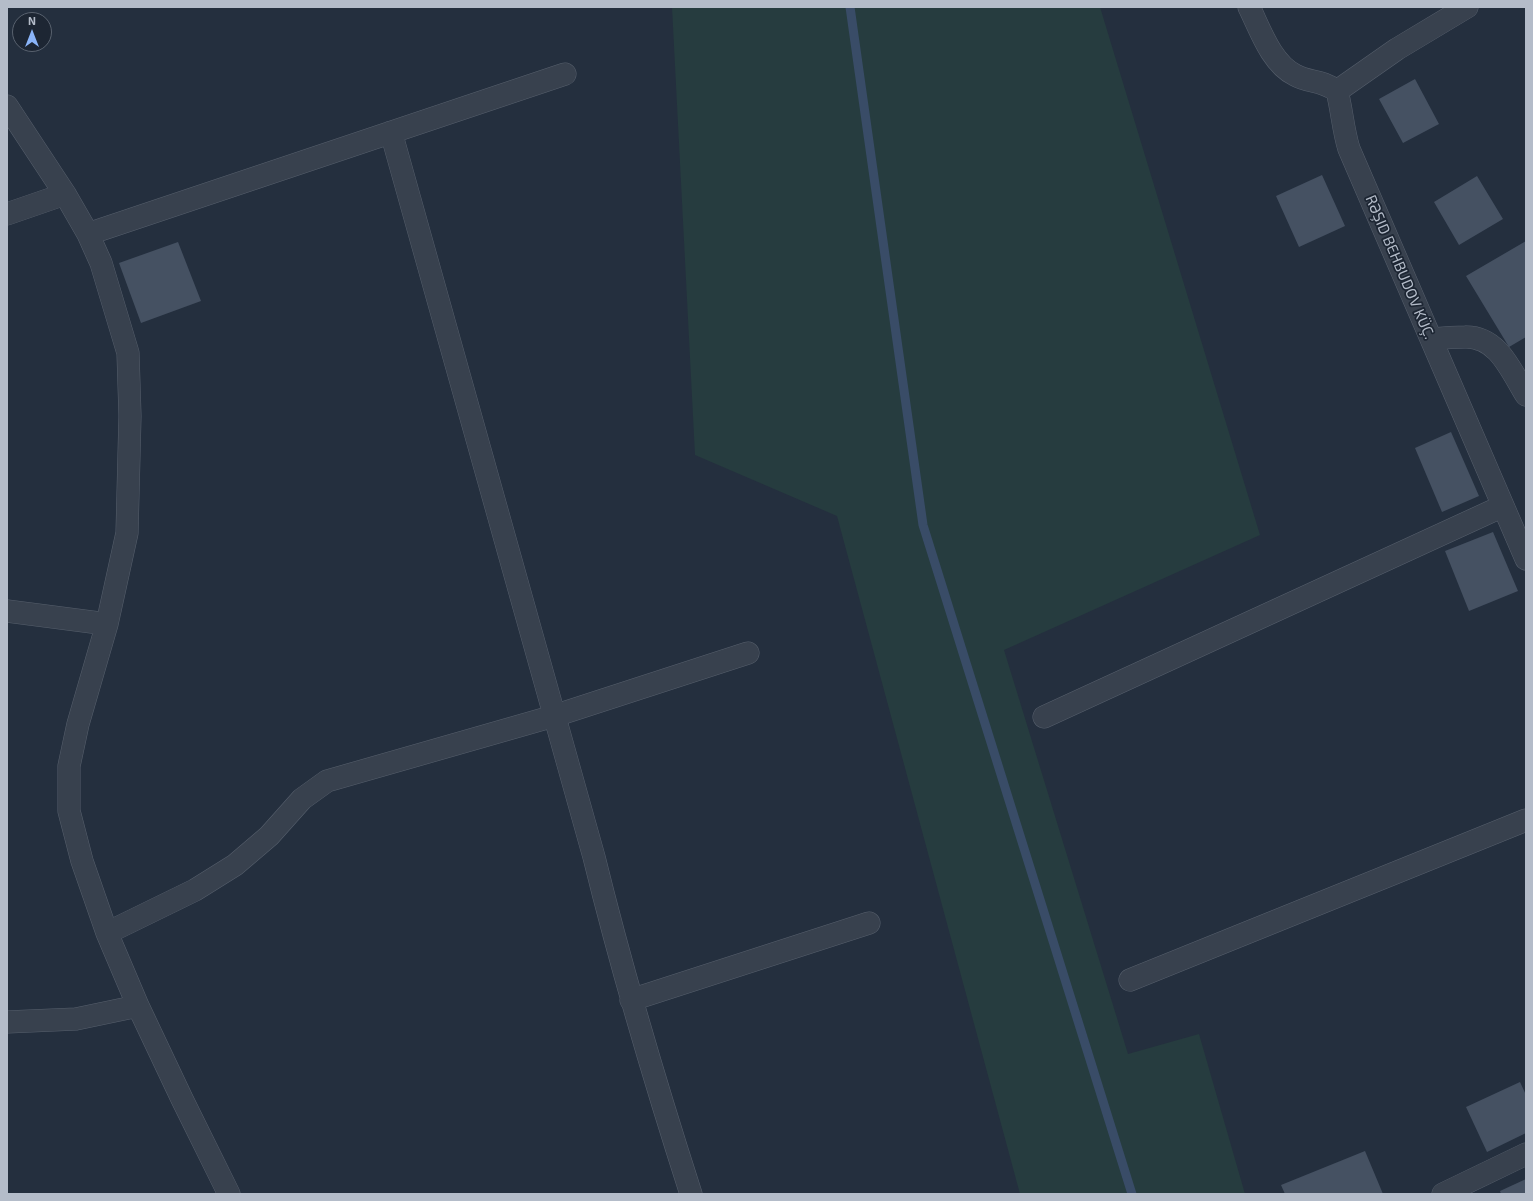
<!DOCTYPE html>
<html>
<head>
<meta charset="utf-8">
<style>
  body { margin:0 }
  #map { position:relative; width:1533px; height:1201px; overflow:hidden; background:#242f3e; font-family:"Exo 2",sans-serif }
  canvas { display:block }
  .frame { position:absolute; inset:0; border:8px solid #b4bcc9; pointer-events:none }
  .north { position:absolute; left:12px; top:12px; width:40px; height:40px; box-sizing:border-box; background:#1d2633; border:1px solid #59626f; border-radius:50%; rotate:0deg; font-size:11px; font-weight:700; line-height:16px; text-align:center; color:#b4bcc9 }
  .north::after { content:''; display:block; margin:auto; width:14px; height:18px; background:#8ab4f8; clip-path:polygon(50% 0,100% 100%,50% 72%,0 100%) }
</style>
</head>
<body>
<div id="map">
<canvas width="1533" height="1201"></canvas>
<div class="frame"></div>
<div class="north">N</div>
</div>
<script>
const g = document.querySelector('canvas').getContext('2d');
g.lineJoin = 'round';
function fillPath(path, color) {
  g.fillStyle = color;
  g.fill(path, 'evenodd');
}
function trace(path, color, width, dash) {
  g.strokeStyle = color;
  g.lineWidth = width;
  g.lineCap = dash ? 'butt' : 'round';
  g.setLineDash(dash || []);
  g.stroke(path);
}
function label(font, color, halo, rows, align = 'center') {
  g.font = font + ' "Exo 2",sans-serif';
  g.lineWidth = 3.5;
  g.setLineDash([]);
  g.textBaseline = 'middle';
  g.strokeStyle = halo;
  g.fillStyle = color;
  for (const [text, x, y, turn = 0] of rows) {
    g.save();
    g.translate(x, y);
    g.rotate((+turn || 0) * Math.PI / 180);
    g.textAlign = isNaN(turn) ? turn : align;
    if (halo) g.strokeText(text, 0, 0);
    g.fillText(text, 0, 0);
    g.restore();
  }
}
const green = new Path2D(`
  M672,7H1100L1260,535L1004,650L1128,1054L1199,1034L1245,1194H1020L837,516L695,455Z`);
const stream = new Path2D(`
  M850,7L923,525L1132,1194`);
const building = new Path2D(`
  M1415,79L1439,124L1403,143L1379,99Z
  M1322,175L1345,226L1299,247L1276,196Z
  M1477,176L1503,219L1459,245L1434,202Z
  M1526,241V337L1509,347L1466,276Z
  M178,242L201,301L141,323L119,263Z
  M1451,432L1479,496L1442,512L1415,448Z
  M1493,532L1518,591L1469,611L1445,551Z
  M1520,1082L1526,1095V1133L1487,1152L1466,1107Z
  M1365,1151L1383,1194H1285L1281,1185Z
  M1526,1179V1194H1501L1500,1191Z`);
const minor = new Path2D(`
  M1249,7C1260,29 1271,63 1295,75C1309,83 1321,79 1337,91C1342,110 1343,130 1349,149L1526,559
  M1337,91L1397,49L1467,7
  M7,106L65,194L88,234L101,263L128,353L130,416L127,533L107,624L78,724L69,766V811L82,861L107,933L138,1006L182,1099L229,1194
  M391,132L594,857C622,971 655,1082 691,1194
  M7,214L65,194
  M88,234L565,74
  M1431,339C1442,338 1454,337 1465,337C1498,336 1511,371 1526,395
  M7,611L107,624
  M1044,717L1503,506
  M107,933L195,890L235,865L269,836L302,799L327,781L554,716L748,653
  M1130,980L1526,820
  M631,1000L869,923
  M7,1022L76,1019L138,1006
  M1443,1194L1526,1154`);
const streetNames = [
  ["RƏŞID BEHBUDOV KÜÇ.",1400,267,67]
];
fillPath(green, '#263c3f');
trace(stream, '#394c67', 9);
fillPath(building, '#455162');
trace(minor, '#565f6c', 23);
trace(minor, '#38414e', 22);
label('15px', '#b4bcc9', '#1d2633', streetNames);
</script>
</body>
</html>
